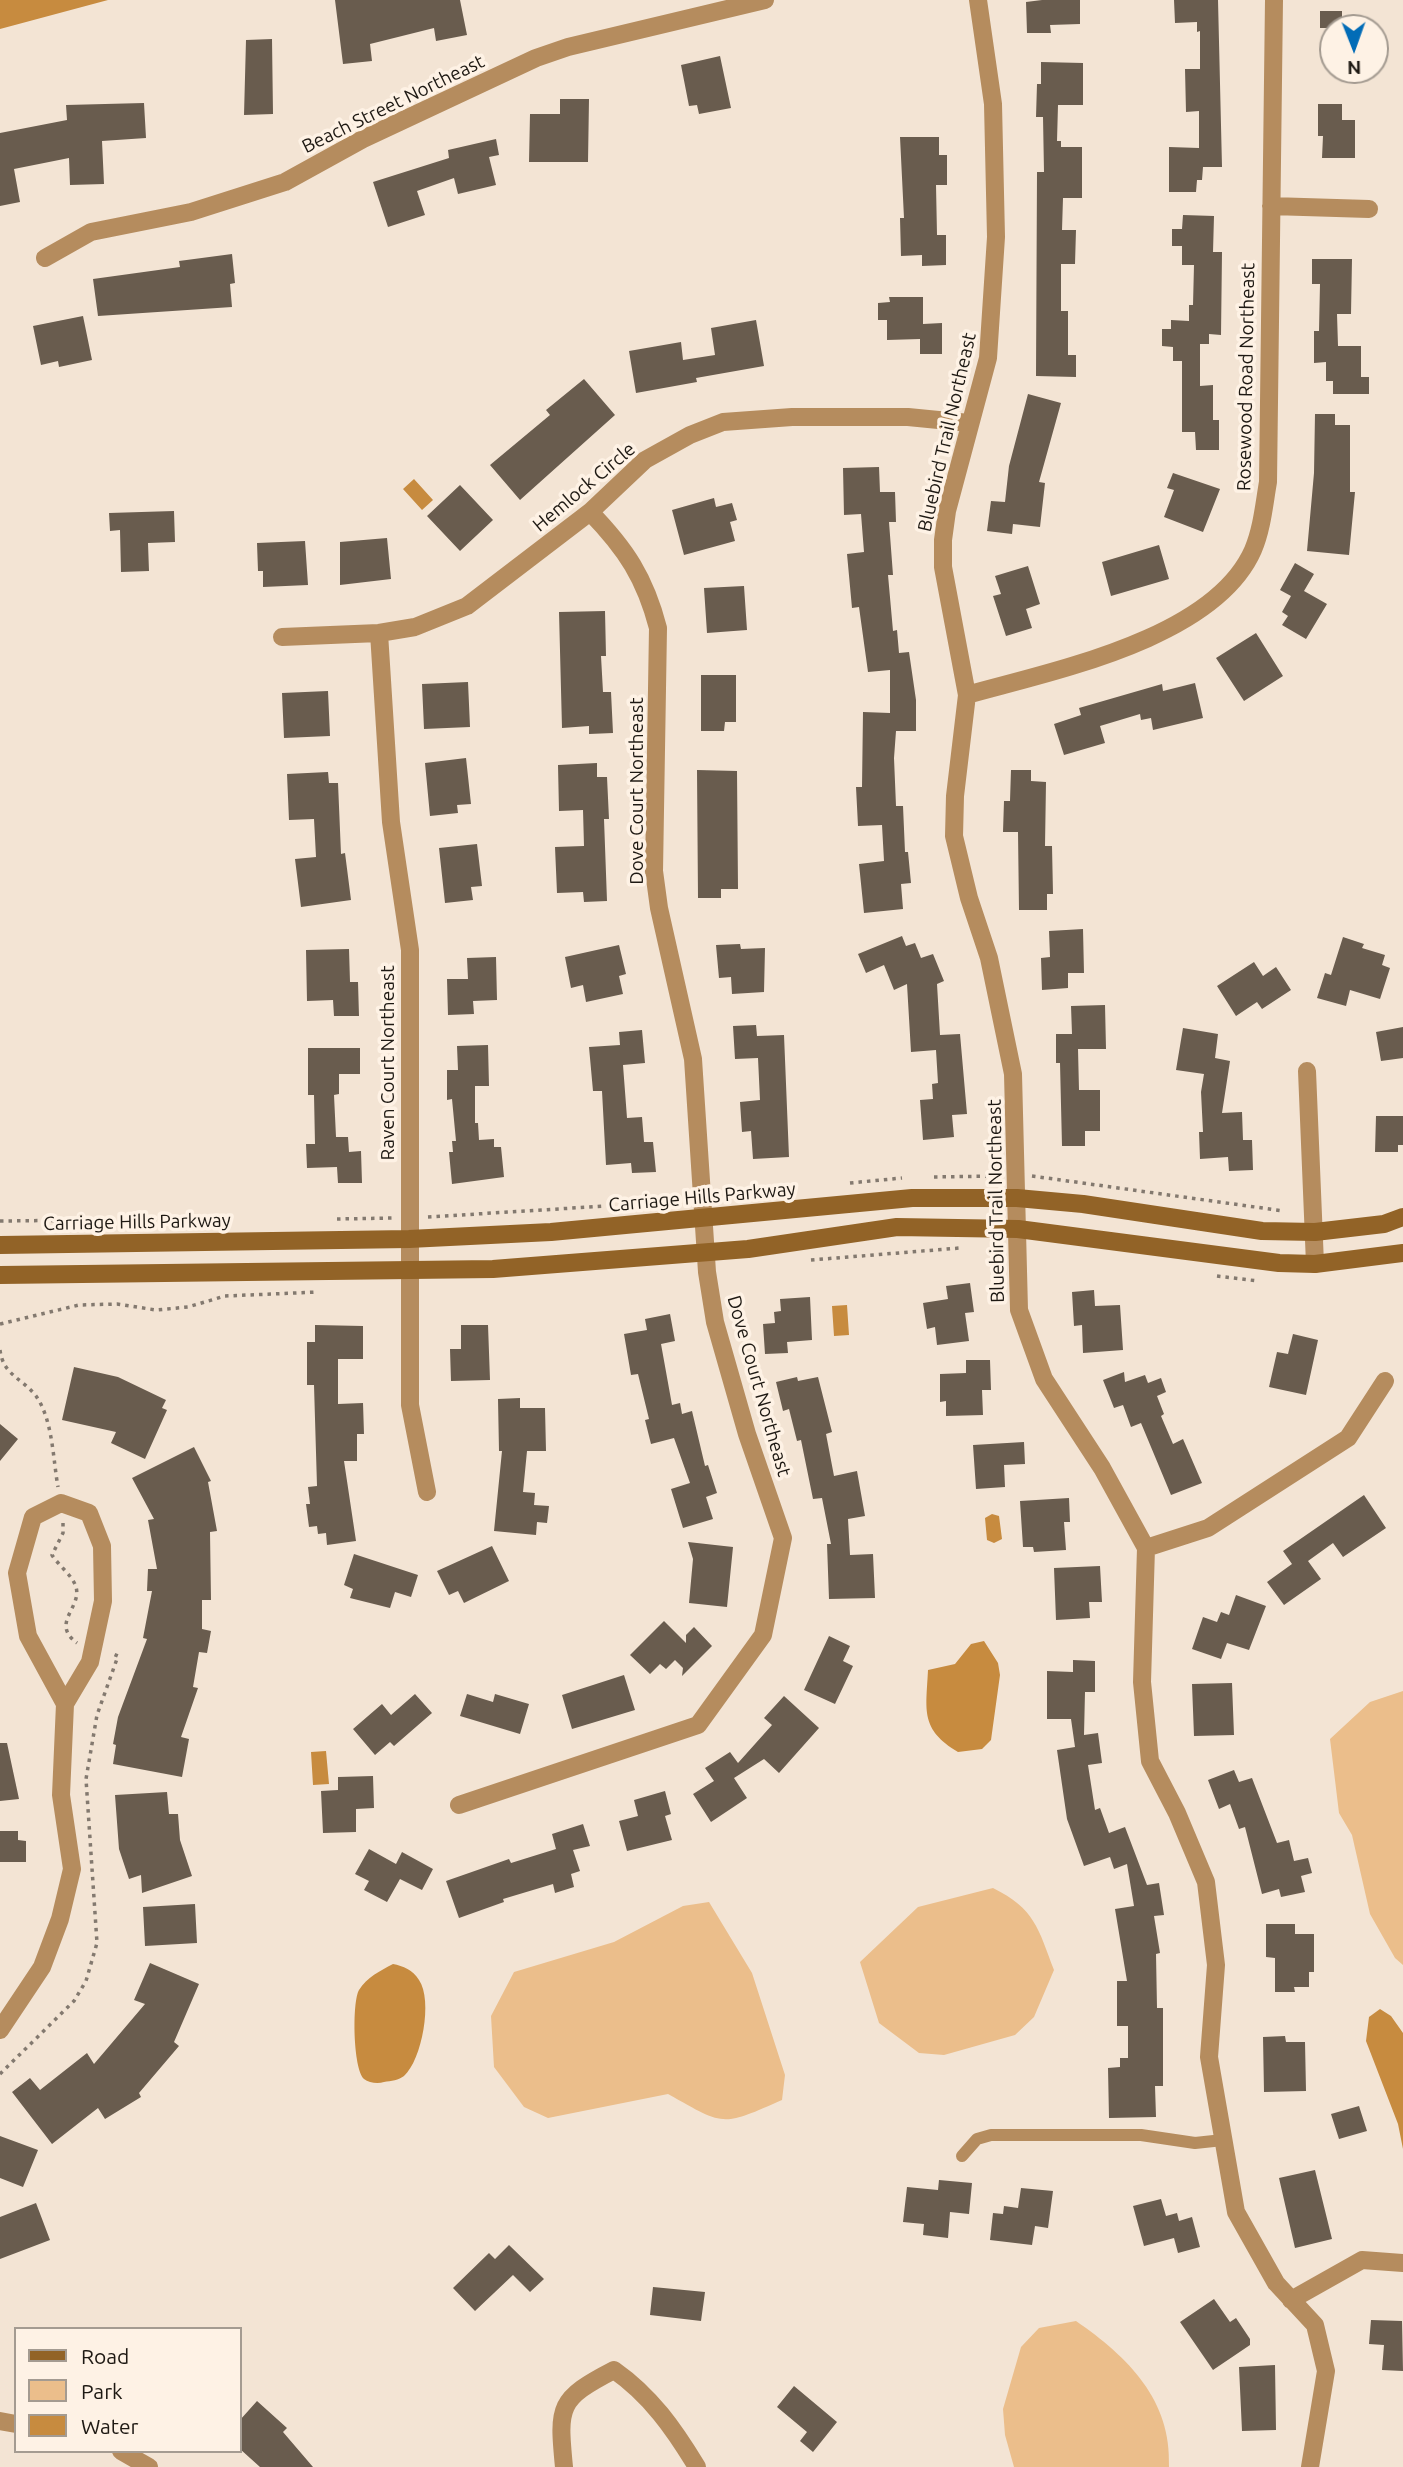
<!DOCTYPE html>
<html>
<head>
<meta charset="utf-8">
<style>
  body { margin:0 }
  #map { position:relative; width:1403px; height:2467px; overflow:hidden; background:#f3e4d4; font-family:Ubuntu,sans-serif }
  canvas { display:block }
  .legend { position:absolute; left:14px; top:2327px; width:228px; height:126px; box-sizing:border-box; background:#fef2e5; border:2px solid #a49b91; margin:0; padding:9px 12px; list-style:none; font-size:21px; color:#1e1913 }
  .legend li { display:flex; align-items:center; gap:14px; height:35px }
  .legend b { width:35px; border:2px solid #a49b91 }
  .north { position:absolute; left:1319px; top:14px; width:70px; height:70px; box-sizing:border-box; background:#fef2e5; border:2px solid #a49b91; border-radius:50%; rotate:179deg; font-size:19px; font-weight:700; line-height:28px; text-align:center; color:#1e1913 }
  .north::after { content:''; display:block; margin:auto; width:24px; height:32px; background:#026cb7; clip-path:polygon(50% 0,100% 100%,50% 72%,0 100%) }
</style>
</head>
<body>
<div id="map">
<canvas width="1403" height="2467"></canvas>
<ul class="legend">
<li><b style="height:9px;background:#926327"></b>Road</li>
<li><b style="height:19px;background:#ebbe8b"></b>Park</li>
<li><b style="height:19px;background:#c78b3f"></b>Water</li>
</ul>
<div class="north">N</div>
</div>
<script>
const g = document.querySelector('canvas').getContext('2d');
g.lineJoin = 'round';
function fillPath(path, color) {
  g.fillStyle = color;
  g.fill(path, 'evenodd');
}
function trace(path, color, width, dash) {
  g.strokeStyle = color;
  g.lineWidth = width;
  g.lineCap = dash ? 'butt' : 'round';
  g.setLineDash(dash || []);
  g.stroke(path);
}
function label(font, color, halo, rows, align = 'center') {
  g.font = font + ' Ubuntu,sans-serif';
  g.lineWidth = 7;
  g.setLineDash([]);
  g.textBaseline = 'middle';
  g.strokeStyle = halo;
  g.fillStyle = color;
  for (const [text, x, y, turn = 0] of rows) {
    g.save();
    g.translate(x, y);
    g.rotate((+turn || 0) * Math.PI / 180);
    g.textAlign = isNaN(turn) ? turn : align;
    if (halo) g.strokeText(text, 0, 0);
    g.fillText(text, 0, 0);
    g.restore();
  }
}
const green = new Path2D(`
  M1403,1691V1965L1395,1958L1370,1914L1352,1835L1339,1813L1330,1739L1370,1702Z
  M993,1888C1035,1909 1038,1928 1054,1970L1034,2017L1015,2035L944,2055L919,2053L879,2023L860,1962L918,1907Z
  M709,1902L752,1973L785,2075L782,2100C721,2127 725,2126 668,2094L548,2118L524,2107L494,2067L491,2016L514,1972L614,1942L683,1906Z
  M1076,2321C1128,2357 1172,2400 1169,2467H1014L1005,2435L1003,2409L1021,2347L1039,2328Z`);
const water = new Path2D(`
  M0,0H108L0,29Z
  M414,479L433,500L422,510L403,489Z
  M847,1305L849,1335L834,1336L832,1306Z
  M992,1514L999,1516L1002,1539L994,1543L987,1540L985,1518Z
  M984,1641L998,1663L1000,1675L991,1740L982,1749L958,1752C920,1729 926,1711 928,1670L955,1664L971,1644Z
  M326,1751L329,1784L313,1785L311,1752Z
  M393,1964C403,1966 413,1970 419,1980C433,2000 422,2060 404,2076C399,2080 391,2081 384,2082C378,2084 369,2083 364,2079C353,2068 352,2002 359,1990C367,1977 380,1971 393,1964Z
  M1380,2009L1391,2016L1403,2033V2149L1398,2124L1366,2041L1369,2017Z`);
const building = new Path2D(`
  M335,0H460L467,35L436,41L434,28L370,44L372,61L343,64Z
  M1042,0H1080V24L1050,25L1051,33H1027L1026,2Z
  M1174,0H1218L1222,167H1203L1202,180H1197L1196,192H1169V147L1199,148V111L1186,112L1185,69H1200V31L1197,32V22L1175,23Z
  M1320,11H1342V28H1320Z
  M272,39L273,114L244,115L246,40Z
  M720,56L731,108L699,114L697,105L689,106L681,65Z
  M1041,62L1083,63V105H1058L1057,141H1061V147H1082V198H1063L1062,230H1076L1075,264H1061V311H1068V355H1076V377L1036,376L1037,172H1044L1043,117H1036L1037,84H1041Z
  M560,99H589L588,162H529L530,114H560Z
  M144,103L146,138L102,141L104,184L70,185L69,158L14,169L20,202L0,206V133L67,120L66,105Z
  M1318,104H1342V120H1355V158H1322L1323,136H1318Z
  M900,137H939V155H947V185H936L937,235H946V265L922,266V255L901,256L900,218H904Z
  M496,139L499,155L489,157L496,185L458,194L454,178L417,191L425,215L388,227L373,182L449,158L448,150Z
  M1183,215L1214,216L1213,252H1222L1221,335L1209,334V344H1200V386L1213,385V420H1219V450H1196L1195,432H1182V361H1173V347L1162,346V329H1171V320L1189,321V305H1193L1194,265H1182V246H1172V229H1182Z
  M232,254L235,283L230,284L232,307L98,316L93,279L180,267L179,261Z
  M1312,259H1352L1351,314H1337L1338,346H1361V377H1369V394H1333V381H1326V362L1314,363V331H1319L1320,284H1312Z
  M889,297H923V324L942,323V354H920V339L887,340V320H878V303L890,302Z
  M83,316L92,360L59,367L58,361L41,365L33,326Z
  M756,320L764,366L696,378L697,382L636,393L629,351L681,342L683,360L715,355L711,328Z
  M584,379L615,415L520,500L490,465L550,415L546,410Z
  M1028,394L1061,403L1039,482L1045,483L1040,527L1013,524L1012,534L987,531L991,501L1005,502L1009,466Z
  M1315,414H1335V425H1350V492H1355L1349,555L1307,551L1314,473Z
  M879,467L880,492H895L896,522H889L893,575H888L893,631L897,630L899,653L909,652L916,700V731H896L894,758L896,806H903L905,852H908L911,883L901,884L903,909L864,913L859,864L884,861L882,825L858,826L856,787H862L863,712L890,713V670L868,672L859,607L852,608L847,554L864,552L861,514L844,515L843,468Z
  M1173,473L1220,489L1203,532L1164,517L1174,490L1167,488Z
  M460,485L493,520L460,551L427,516Z
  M714,498L716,507L732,503L737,520L730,522L735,541L684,555L672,510Z
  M174,511L175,542L148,543L149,571L121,572L120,530L110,531L109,513Z
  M387,538L391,579L340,585V542Z
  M305,541L308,585L263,587V571H258L257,543Z
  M1159,545L1169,579L1111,596L1102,562Z
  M1295,563L1314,574L1304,591L1327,604L1306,639L1282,625L1288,616L1282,612L1291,596L1280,590Z
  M1028,566L1040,604L1026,609L1032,628L1006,636L993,596L1001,594L995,576Z
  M744,586L747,630L707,633L704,588Z
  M605,611L606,656H601L603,692H611L613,733L589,734V726L562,728L559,612Z
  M1256,633L1283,676L1244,701L1216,658Z
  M701,675H736V722H725L724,731H701Z
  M468,682L470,727L424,729L422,684Z
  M1195,683L1203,718L1153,730L1151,718L1141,720L1140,714L1100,726L1105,743L1064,755L1054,724L1081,715L1079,708L1162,684L1163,691Z
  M328,691L330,736L284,738L282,693Z
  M466,758L471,804L457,805L458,813L430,816L425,763Z
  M597,763V777H607L609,819H604L607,901L584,902L583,892L557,893L555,847L584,846L583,810L559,811L558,765Z
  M697,770L737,771L738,889H721V898H698Z
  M1011,770H1031V781L1046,782L1045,846H1052L1053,894H1047V910H1019L1018,832H1003L1004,801H1010Z
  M328,772L329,783H338L341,854L345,853L351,900L301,907L295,859L316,857L314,819L289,820L287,774Z
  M477,844L482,886L471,887L473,900L445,903L439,848Z
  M1083,929L1084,973H1068V988L1042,990L1041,958L1050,957L1049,931Z
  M902,936L906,946L915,943L921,958L933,954L944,981L937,984L940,1035L960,1034L967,1114L952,1115L954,1137L923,1140L920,1100L933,1099L932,1084L938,1083L936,1050L911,1052L907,984L894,990L884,965L866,973L858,954Z
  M1343,937L1364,944L1362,948L1385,955L1382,965L1390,968L1380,999L1350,990L1346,1006L1317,998L1325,973L1331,975Z
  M740,944L741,949L765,948L764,992L732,994L731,977L719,978L716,945Z
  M619,945L626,974L619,976L623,994L586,1002L583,985L571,988L565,957Z
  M349,949L350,982H358L359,1016H334L333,1000L307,1001L306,950Z
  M496,957L497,1000L473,1001L474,1014L448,1015L447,979H468L467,958Z
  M1254,962L1263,976L1276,967L1291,990L1262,1009L1257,1002L1236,1016L1217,986Z
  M1105,1005L1106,1049H1078L1079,1090H1100V1131H1085V1146H1062L1060,1063H1056V1034H1072L1071,1006Z
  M756,1025L757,1036L784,1035L789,1157L753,1159L751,1131L742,1132L740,1102L760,1100L758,1058L735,1059L733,1026Z
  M1403,1027V1058L1381,1061L1376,1032Z
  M1183,1028L1218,1034L1215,1058L1230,1061L1222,1113L1242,1112L1243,1140H1252L1253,1170L1229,1171L1228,1157L1200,1159L1199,1132H1203L1201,1092L1204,1074L1176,1070Z
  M642,1030L645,1063L623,1065L627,1118L642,1117L644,1142H653L656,1172L632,1173L631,1163L606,1165L602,1091H593L589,1047L620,1045L619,1032Z
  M488,1045L489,1086H475V1123H478L479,1140L494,1139V1147H501L504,1177L452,1184L449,1152H453L452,1141H456L452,1099L447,1100V1070H458L457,1046Z
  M308,1048H360V1074H339V1094L334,1095L336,1137H348L349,1152L361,1151L362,1183H338L337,1167L307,1168L306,1144H315L314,1095H308Z
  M1376,1116H1403V1145H1398V1152H1375Z
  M970,1283L974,1312L965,1313L969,1341L937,1345L935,1327L927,1329L923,1303L948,1299L946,1286Z
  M1094,1290L1095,1306L1120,1305L1123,1350L1083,1353L1082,1325L1074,1326L1072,1292Z
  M810,1297L812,1340L787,1342L788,1353L765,1354L763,1324L775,1323L774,1312L781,1311L780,1299Z
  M670,1314L675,1341L661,1344L672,1405L680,1403L682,1414L692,1411L705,1466L708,1465L717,1493L706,1497L713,1519L683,1528L671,1489L690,1483L674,1438L651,1444L645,1420L649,1419L638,1374L631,1375L624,1334L647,1330L645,1319Z
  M315,1325L363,1326V1359H338V1404L363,1403L364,1434H357V1461H344L356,1541L327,1545L326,1533L318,1534L317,1526L309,1527L306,1504H310L308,1487L317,1486L314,1385H307V1342H315Z
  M461,1325H488L490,1380L451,1381L450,1349H461Z
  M1293,1334L1318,1340L1306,1395L1269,1387L1277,1352L1288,1354Z
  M966,1360H990L991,1390H982L983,1415L946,1416V1401L940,1402V1374L966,1373Z
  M74,1367L118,1377L166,1400L162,1408L167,1410L145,1459L111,1443L116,1432L62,1420Z
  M1124,1372L1125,1382L1145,1375L1148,1383L1161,1378L1166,1392L1157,1396L1164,1414L1161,1416L1173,1444L1183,1439L1202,1483L1171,1495L1141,1423L1131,1427L1123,1405L1114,1408L1103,1380Z
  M797,1377L798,1381L818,1377L832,1432L826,1434L834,1476L857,1471L865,1516L848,1519L850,1555L873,1554L875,1598L829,1599L827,1544H831L822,1498L813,1499L801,1440L797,1441L789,1409L783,1411L776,1382Z
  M520,1398V1408H545L546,1451H527L523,1492L535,1493L534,1505L549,1506L547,1523L537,1522L536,1535L494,1531L502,1451H499L498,1399Z
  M0,1424L18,1439L0,1461Z
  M1024,1442L1025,1464L1004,1465L1005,1487L976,1489L973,1445Z
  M194,1447L211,1481L208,1482L217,1531L210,1532L211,1600H202V1629L211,1631L207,1653L199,1652L193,1687L198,1688L181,1737L189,1739L182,1777L113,1764L116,1745L113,1744L118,1717L147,1639L143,1638L152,1591H147L148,1569H157L148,1520L154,1519L132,1478Z
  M1364,1495L1386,1528L1343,1557L1333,1543L1308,1561L1321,1579L1284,1605L1267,1582L1292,1564L1283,1551Z
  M1069,1498L1070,1522H1064L1066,1550L1034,1552L1033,1547H1023L1020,1501Z
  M688,1542L733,1547L727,1607L689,1603L693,1559Z
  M492,1546L509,1581L464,1603L458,1591L449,1595L437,1571Z
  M354,1554L418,1575L411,1597L395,1592L390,1608L350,1598L353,1589L344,1585Z
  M1100,1566L1102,1602H1089L1090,1618L1056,1620L1054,1568Z
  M1236,1595L1266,1606L1249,1650L1227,1643L1221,1659L1192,1649L1203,1617L1217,1622L1221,1612L1229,1615Z
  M664,1621L686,1643V1635L694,1627L712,1646L682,1676L683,1668L675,1660L666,1669L660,1664L650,1674L630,1655Z
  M829,1636L850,1646L843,1661L853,1666L835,1704L804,1690Z
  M1073,1660L1095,1661V1692H1085L1084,1735L1098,1733L1102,1763L1088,1765L1095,1810L1100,1808L1109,1833L1125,1827L1147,1885L1159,1883L1164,1915L1154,1916L1160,1953L1156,1954L1157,2008H1163V2086H1155L1156,2117L1109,2118L1108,2068L1120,2067V2058H1128V2026H1117V1981H1127L1115,1909L1134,1906L1127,1864L1114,1869L1110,1857L1084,1866L1067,1819L1057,1750L1075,1747L1071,1719H1047V1671L1073,1672Z
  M624,1675L635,1710L572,1729L562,1695Z
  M1232,1683L1234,1735L1194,1736L1192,1684Z
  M415,1694L432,1713L394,1746L390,1742L375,1755L353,1729L382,1704L391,1715Z
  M467,1694L493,1702L495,1694L529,1704L520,1734L460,1716Z
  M784,1696L819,1728L779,1773L764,1759L734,1778L747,1798L711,1822L693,1794L714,1781L705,1768L730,1752L738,1763L772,1725L764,1718Z
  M0,1743H7L19,1799L0,1801Z
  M1234,1770L1239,1782L1252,1778L1277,1843L1289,1840L1294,1861L1308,1858L1312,1873L1301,1876L1305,1892L1281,1897L1279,1889L1262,1894L1245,1827L1239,1829L1230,1804L1219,1809L1208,1780Z
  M373,1776L374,1808L356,1809V1832L323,1833L321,1791L338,1790V1777Z
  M665,1791L671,1814L665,1816L672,1840L627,1851L619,1821L638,1816L634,1800Z
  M167,1792L169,1814H178L180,1840L192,1876L142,1893L141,1875L129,1879L119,1849L115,1795Z
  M583,1824L590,1846L573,1850L580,1871L571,1874L574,1887L555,1893L553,1884L503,1899L504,1902L459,1918L446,1881L509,1859L511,1863L556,1849L552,1834Z
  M0,1831H18V1840L26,1841V1862H0Z
  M369,1849L396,1864L402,1852L433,1869L422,1890L400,1879L387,1902L364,1890L369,1881L355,1874Z
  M195,1904L197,1943L145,1946L143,1907Z
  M1266,1924H1295V1934H1314V1972H1309V1987H1294L1295,1992H1275V1958L1266,1957Z
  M150,1963L199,1984L174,2042L179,2046L139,2093L141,2097L105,2119L98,2108L52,2144L12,2092L30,2078L40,2090L87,2053L94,2064L145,2004L134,2000Z
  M1285,2036L1286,2042H1305L1306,2091L1264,2092L1263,2037Z
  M1359,2106L1367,2131L1339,2139L1331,2114Z
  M0,2136L38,2150L23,2187L0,2178Z
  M1315,2170L1332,2239L1295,2248L1279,2178Z
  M939,2180L972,2183L969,2214L950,2212L948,2238L923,2235L924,2224L903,2222L907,2187L938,2190Z
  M1021,2188L1053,2191L1048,2228L1035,2226L1032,2245L990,2240L993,2213L1003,2214L1004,2206L1018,2208Z
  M1161,2199L1166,2216L1177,2213L1179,2221L1192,2217L1200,2247L1178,2253L1174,2238L1144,2246L1133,2206Z
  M36,2203L50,2240L0,2259V2217Z
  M509,2245L544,2279L530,2292L513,2275L475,2311L453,2288L489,2253L495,2259Z
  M653,2287L705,2292L701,2321L650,2315Z
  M1214,2299L1230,2322L1236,2318L1250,2339V2345L1213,2370L1180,2322Z
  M1371,2320L1402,2321L1403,2371L1382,2370L1384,2345L1369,2344Z
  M1275,2365L1276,2430L1242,2431L1239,2367Z
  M794,2386L837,2422L813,2452L800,2441L807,2432L777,2407Z
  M257,2401L287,2428L283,2432L313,2467H260L240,2449V2420Z`);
const path = new Path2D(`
  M1032,1176L1284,1211
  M934,1177L1000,1176
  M850,1183L902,1178
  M428,1217L606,1206
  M337,1219L393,1218
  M0,1221L196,1219L215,1222
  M811,1260L960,1248
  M1217,1276L1258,1281
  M0,1324L79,1305L117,1304L156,1310L188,1307L225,1296L318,1292
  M0,1350C3,1375 22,1378 36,1396C53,1420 53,1460 58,1487
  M63,1523V1533L52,1555C58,1565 73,1576 76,1587C82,1608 50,1623 77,1643
  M0,2074L74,2001L86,1981L97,1943L86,1779L97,1715L118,1656L111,1653`);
const lane = new Path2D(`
  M962,2156L977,2139L991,2135H1141L1195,2143L1223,2140`);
const street = new Path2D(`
  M978,0L993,104L996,237L988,358L947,511L943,540V567L967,695L955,796L954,836L969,898L989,958L1013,1074L1019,1310L1044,1379L1102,1468L1146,1548L1142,1682L1150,1761L1177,1813L1206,1882L1216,1965L1209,2057L1236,2212L1276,2283L1315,2325L1326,2371L1310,2467
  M1271,206L1369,209
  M45,258L91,232L191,212L285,182L363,139L536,58L568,47L765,0
  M379,633L391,822L410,950V1405L427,1492
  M282,637L379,633L415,627L467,606L590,512L645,460L690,435L723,422L792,417H908L969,423
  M967,695C1052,671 1214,639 1253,550C1262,529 1264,505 1268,482L1274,0
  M1307,1071L1315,1264
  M1146,1548L1208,1528L1348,1438L1385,1381
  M459,1805L698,1725L763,1635L783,1538L747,1434L715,1322L707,1272L693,1059L659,908L654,871L658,628C645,578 626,549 590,512
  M0,2030L42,1967L60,1919L72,1869L61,1795L65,1704L90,1662L103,1601L102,1546L89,1513L61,1503L33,1517L17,1573L28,1636L65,1704
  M1291,2300L1362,2260L1403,2263
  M0,2421L16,2424
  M121,2451L149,2467
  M564,2467C558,2406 558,2399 614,2370C651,2396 674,2429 697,2467`);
const secondary = new Path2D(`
  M0,1245L409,1239L551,1232L912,1198H1017L1083,1204L1262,1231L1315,1232L1384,1224L1403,1217
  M0,1275L493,1269L748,1249L897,1227L1018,1229L1279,1263L1315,1264L1403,1253`);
const streetNames = [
  ["Beach Street Northeast",393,104,-26],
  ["Rosewood Road Northeast",1246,377,-89],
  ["Bluebird Trail Northeast",947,432,-77],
  ["Hemlock Circle",584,487,-40],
  ["Dove Court Northeast",637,791,-90],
  ["Raven Court Northeast",388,1063,-90],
  ["Carriage Hills Parkway",702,1197,-5],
  ["Bluebird Trail Northeast",996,1201,-91],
  ["Carriage Hills Parkway",137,1222,-1],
  ["Dove Court Northeast",759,1386,74]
];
fillPath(green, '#ebbe8b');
fillPath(water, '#c78b3f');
fillPath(building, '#695c4e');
trace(path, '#83796f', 3.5, [3.5, 5]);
trace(lane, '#b58c5e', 12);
trace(street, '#b58c5e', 18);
trace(secondary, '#926327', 18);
label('19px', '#1e1913', '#fef2e5', streetNames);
</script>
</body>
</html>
